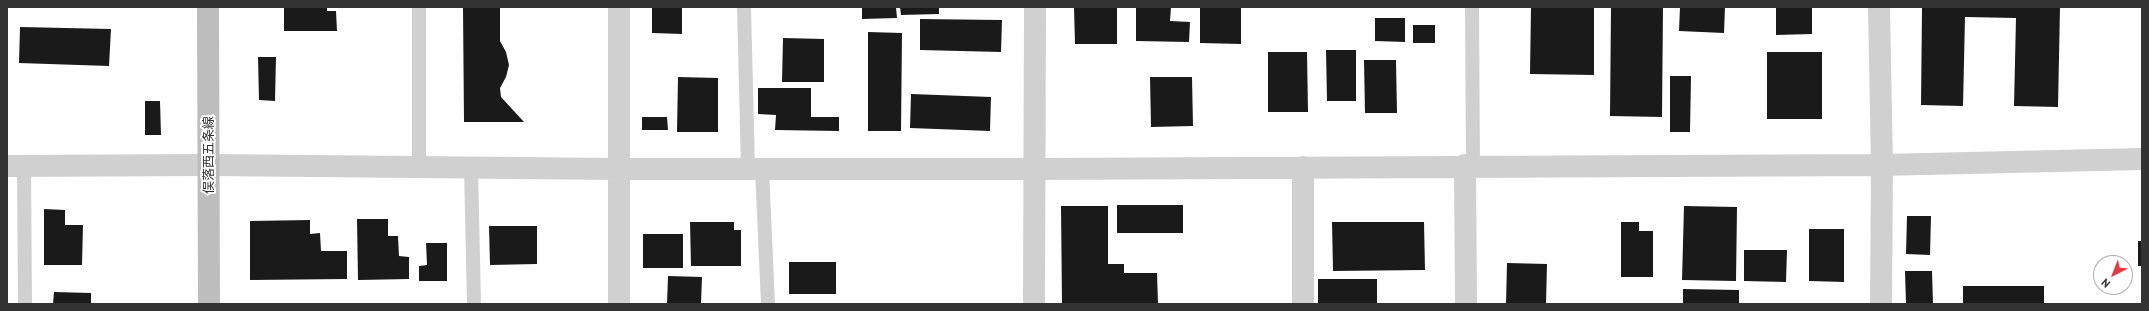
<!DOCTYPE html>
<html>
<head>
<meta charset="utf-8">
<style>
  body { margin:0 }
  #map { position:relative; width:2149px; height:311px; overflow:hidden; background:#fff; font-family:"PT Sans",sans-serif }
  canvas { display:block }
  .frame { position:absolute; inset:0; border:8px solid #333; pointer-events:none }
  .north { position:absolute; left:2093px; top:255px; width:40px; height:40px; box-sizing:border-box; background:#fff; border:1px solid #adadad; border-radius:50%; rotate:222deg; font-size:11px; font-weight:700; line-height:16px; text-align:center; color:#333 }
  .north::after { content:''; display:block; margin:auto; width:14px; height:18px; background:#e63946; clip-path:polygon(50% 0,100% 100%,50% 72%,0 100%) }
</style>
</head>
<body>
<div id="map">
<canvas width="2149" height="311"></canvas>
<div class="frame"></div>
<div class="north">N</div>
</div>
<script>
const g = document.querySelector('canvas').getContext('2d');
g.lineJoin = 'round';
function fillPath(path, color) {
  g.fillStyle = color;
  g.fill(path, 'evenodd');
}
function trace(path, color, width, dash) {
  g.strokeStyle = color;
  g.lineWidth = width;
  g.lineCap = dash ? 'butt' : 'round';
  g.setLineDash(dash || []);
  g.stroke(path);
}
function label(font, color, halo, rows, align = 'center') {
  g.font = font + ' "PT Sans","Noto Sans JP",sans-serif';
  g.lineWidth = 4;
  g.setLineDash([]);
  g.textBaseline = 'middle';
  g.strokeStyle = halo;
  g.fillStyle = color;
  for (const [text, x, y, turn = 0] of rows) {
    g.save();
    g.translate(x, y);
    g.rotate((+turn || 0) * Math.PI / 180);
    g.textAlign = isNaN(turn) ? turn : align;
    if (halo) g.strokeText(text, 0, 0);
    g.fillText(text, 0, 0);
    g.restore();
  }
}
const building = new Path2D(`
  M284,7H327V11H336L337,31H284Z
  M463,7H500V41L506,52L509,65L506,77L500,88L501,97L524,122H464Z
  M652,7H682V34L652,33Z
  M862,7H896L897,18L862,19Z
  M900,7H939V14L901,15Z
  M1136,7H1171L1170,21L1190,22L1189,42L1136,41Z
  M1200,7H1241V44L1200,43Z
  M1531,7H1594V75L1530,74Z
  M1611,7H1663L1662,117L1610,116Z
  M1680,7H1725L1724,33L1679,31Z
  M1776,7H1812V34L1776,35Z
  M1922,7H2060L2058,107L2014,106L2016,18L1965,17L1963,106L1921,105Z
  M1074,8H1117V44H1075Z
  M1375,18H1405V42L1375,41Z
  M920,19L1002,20L1001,52L920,50Z
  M1413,25H1435V43H1413Z
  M20,27L111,29L109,66L19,63Z
  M868,32L902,33L901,131H868Z
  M783,38L824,39V82H782Z
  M1326,50H1356V101H1327Z
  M1268,52H1307L1308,112H1268Z
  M1767,52H1822V119H1767Z
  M258,57H276L275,101L259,100Z
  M1364,60H1396L1397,113H1365Z
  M1670,76H1691L1690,132H1670Z
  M678,77L718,78V132H677Z
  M1150,77H1192L1193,126L1151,127Z
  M758,88H811V117H839V131L775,130L776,115L758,114Z
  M911,94L991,97L990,131L910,128Z
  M145,101H160L161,135H145Z
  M642,117H667L668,130H642Z
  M1117,205H1183V233H1117Z
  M1061,206H1108V264H1124V273H1157L1158,304H1062Z
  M1684,206L1737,207L1736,281L1682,280Z
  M44,209L65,210V225H83L82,265H44Z
  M1907,216H1931L1930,255L1906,254Z
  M357,219H388V236H398L399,256L409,257V279L358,280Z
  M310,220V234L320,233L321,251H347V279L250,280V221Z
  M690,222H734V230H741V266H691Z
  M1332,222H1424L1425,270L1333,271Z
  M1621,222H1639V231H1653V277H1621Z
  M489,226H537V264L490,265Z
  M1809,229H1844V282L1809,281Z
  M643,234H683V268H643Z
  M2138,241H2142V266H2138Z
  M426,243H447V281H419V266L427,265Z
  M1744,250H1787L1786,282L1744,281Z
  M789,262H836V294H789Z
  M1507,263L1547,264L1546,304H1506Z
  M1905,271H1932L1933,304H1906Z
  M668,276L702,277L701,304H667Z
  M1318,279H1377V304H1318Z
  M1963,286H2044V304H1963Z
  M1683,289L1739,290V304H1683Z
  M54,292L91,293V304H53Z`);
const lane = new Path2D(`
  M744,7L748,169
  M1472,7L1473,165
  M24,166L25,304
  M419,168V7
  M471,168L474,304
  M762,169L768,304`);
const street = new Path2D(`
  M1879,7L1882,165L1881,304
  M1465,165L1466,304
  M7,166L209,165L618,169H1034L1882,165L2142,159
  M1303,167V304
  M619,304V7
  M1034,304L1035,7`);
const secondary = new Path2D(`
  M208,7L209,304`);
const streetNames = [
  ["俣落西五条線",209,155,-90]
];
fillPath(building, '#1a1a1a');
trace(lane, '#d0d0d0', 14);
trace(street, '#d0d0d0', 22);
trace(secondary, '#bdbdbd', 22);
label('13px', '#333', '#fff', streetNames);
</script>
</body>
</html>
